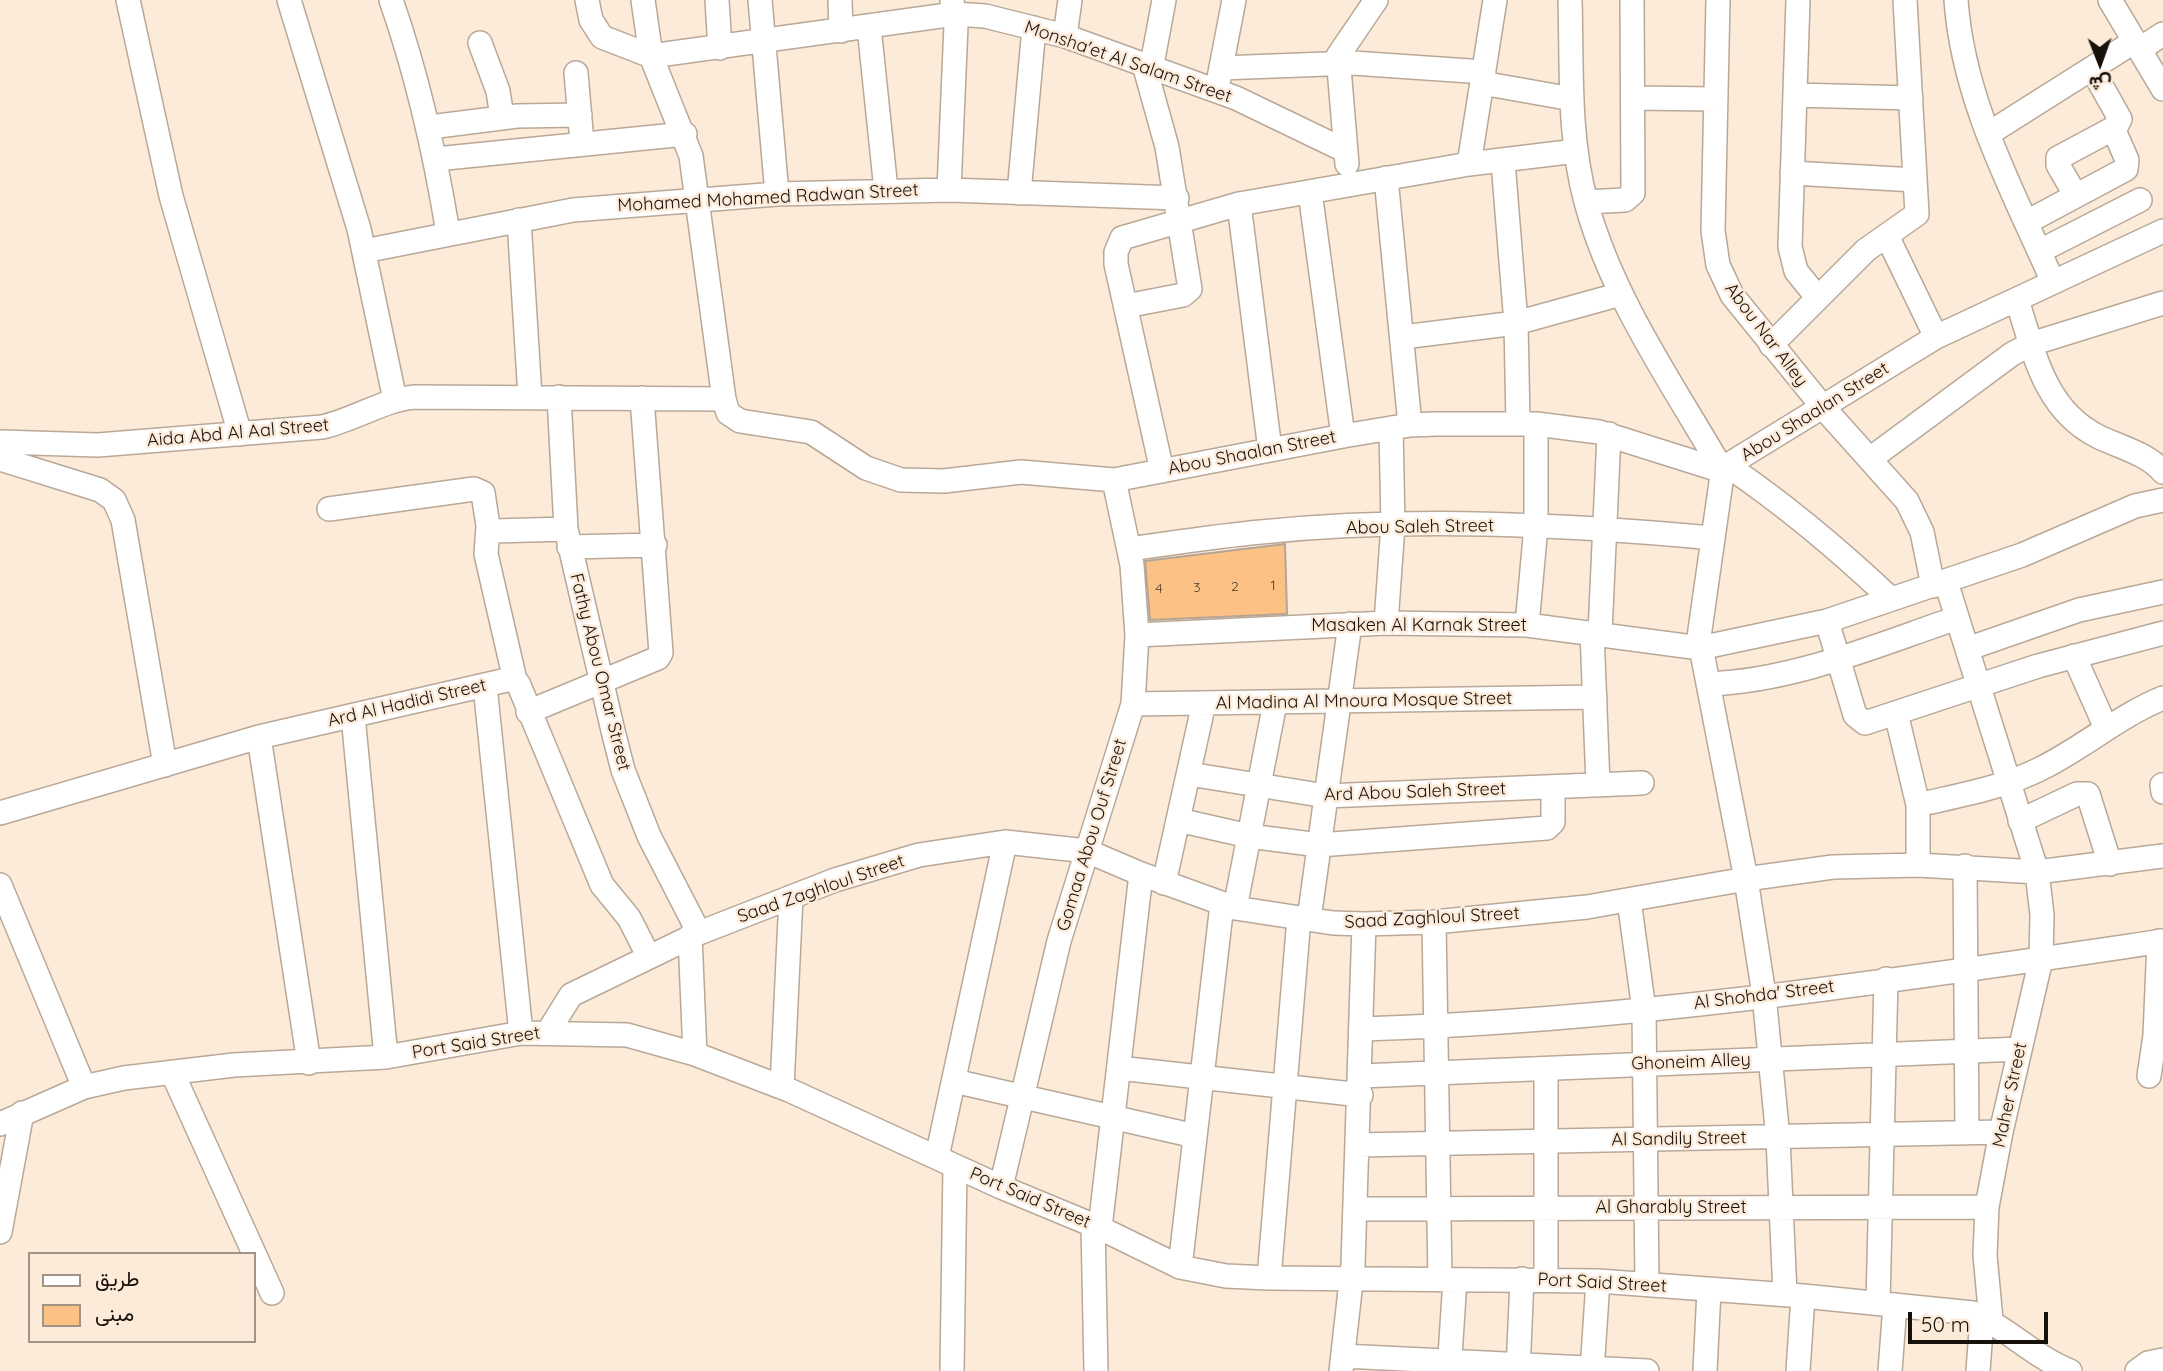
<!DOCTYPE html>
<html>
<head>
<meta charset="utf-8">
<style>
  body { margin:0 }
  #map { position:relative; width:2163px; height:1371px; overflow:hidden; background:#fdebda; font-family:Quicksand,Vazirmatn,sans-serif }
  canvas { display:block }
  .legend { position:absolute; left:28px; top:1252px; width:228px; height:91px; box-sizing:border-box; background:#fdebda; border:2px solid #a19487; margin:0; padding:9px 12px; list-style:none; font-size:21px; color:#17110b }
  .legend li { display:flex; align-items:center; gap:14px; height:35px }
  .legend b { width:35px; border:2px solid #a19487 }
  .north { position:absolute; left:2065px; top:28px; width:70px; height:70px; -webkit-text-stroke:5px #fdebda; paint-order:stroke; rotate:179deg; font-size:19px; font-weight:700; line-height:28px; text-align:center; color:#17110b }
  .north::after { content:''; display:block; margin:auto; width:24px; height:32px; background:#17110b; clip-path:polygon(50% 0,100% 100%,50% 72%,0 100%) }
  .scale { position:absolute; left:1908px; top:1312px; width:140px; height:32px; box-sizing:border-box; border:4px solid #17110b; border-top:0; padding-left:9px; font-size:21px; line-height:24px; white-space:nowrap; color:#17110b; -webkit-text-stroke:5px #fdebda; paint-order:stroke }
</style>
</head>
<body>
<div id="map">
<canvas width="2163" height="1371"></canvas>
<ul class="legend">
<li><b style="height:9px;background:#fff"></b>طريق</li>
<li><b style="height:19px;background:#fbc185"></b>مبنى</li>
</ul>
<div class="north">ش</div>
<div class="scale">50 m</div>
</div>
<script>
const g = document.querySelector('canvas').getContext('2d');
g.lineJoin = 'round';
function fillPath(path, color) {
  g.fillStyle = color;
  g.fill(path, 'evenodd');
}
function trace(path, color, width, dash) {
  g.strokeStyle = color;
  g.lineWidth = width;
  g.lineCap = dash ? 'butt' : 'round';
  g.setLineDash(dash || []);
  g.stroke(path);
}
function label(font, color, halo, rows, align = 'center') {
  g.font = font + ' Quicksand,sans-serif';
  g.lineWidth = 5;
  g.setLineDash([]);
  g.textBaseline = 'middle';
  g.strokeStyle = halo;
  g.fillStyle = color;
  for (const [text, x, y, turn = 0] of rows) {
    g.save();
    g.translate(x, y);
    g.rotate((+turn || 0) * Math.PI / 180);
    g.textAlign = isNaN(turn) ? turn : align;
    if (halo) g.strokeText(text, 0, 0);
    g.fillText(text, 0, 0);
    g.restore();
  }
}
const building = new Path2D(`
  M1285,544L1287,614L1150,620L1145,561Z`);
const minor = new Path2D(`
  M128,0L171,196L240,434
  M289,0L359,229L395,400
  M391,0C418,77 435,153 448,233
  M587,0L591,20L602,37L651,56L955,14L985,16L1065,36L1236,98L1346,151
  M643,0L651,56L691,156L724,399L728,413L740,421L811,432L866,468L901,480L944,481L1021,472L1114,480L1343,436L1410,425L1436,424H1536L1599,432L1713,468H1723L1936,337L2163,231
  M717,0L720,48
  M760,0L777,194
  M840,0L841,31
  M1570,0C1572,68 1568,136 1586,202C1612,298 1672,383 1721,468
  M1718,0L1713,231L1718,265L1732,295L1822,406L1907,501L1922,532L1933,586
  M1798,0L1790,247L1796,271L1817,297
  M1956,0C1963,101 2013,191 2053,282
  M2110,0L2163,89
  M869,27L886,190
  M1065,36L1070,0
  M480,43L498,91L502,117
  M2140,49L2163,34
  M1221,68L1353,63L1484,72
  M1151,70L1164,0
  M576,73L581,131
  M1218,83L1234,0
  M1482,83L1572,99
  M1795,95L1911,98
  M1633,98L1716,99
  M430,127L517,116L580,115
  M1988,134L2135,41
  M436,159L685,134
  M1503,162L1516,323L1518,423
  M1347,164L1338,56L1376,0
  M1469,164L1495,0
  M1792,173L1915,180
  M1386,178L1410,425
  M949,190L956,25L952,1
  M1310,192L1343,436
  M1019,193L1034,28
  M2076,196L2058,165V158L2116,127L2120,119L2092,69
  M1586,202L1625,200L1633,193L1632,0
  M1239,204L1270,450
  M519,220L530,397
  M2027,222L2126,169L2127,160L2113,128
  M1887,236L1936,337
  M364,251L573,210L777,194L949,190L1177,198
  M2040,251L2140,200
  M2017,300C2034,352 2044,409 2097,436C2119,447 2147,453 2163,472
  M1126,306L1183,295L1190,289L1167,147L1145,68
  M1403,337L1516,323L1621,294
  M1771,345L1866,250L1917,214L1905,0
  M559,397L566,529L614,735L623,770L649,836L699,933
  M0,442L98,445L322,427C354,420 385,399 415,397L724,399
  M0,459L100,490L114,500L123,520L165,765
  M1870,459L2012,354L2031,344L2163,303
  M1728,466C1787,506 1839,550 1891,599
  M1723,468L1699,637L1746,879L1764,995L1778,1138L1785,1294
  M1162,471L1116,264V252L1122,238L1239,204L1469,164L1576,151
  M329,509L474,489L483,493L488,526L494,531L566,529
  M488,526L486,554L515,680
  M569,547L655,545
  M1129,549C1173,543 1217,536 1261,532C1411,517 1563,524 1712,538
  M1946,582L2037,872L2042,915L2041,959L2001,1132L1987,1207L1985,1255L1991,1320
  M1827,621L1855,715L1865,723L2038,666L2163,633
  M1386,623L1393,525L1391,428
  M1527,625L1536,526V424
  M1592,632L1598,785
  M1600,633L1609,434
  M1137,635L1386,623L1527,625L1700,648L1827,621L2022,555L2135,506L2163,500
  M1967,649L2079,610L2163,592
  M2074,656L2106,728
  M1708,684C1794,681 1877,645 1957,618
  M485,686L521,1033
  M1133,704L1595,697
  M528,712L658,658L661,653L642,398
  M1896,713L1918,805V865
  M353,716L386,1057
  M259,737L309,1063
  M1189,774L1326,796L1642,783
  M2162,785L2163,792
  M1918,805C1960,795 2003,788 2042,768C2084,747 2119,716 2163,698
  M0,813L259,737L511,679L518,683L602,885L629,918L649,957
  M1178,820L1249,836L1319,845L1547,828L1553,822V787
  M2020,821L2077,794H2088L2110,864
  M1965,866L1967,1133
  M1164,883L1204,703
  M0,885L84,1087
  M1629,900L1644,1010L1647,1284
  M1235,908L1275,703
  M1309,919L1350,624
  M1434,922L1440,1280
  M690,936L695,1054
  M1362,1029C1630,1021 1898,980 2163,941
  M548,1032L571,995L699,933L835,880L919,855L1005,842L1087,851L1141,874L1235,908L1333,923L1364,924L1434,922L1587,907L1746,879L1833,867L1918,865L2037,872L2163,856
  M1119,1068L1361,1095
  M1546,1069V1280
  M172,1072L272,1293
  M1361,1076L2020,1049
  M2149,1076L2155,1036L2159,941
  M954,1081L1195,1136
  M782,1087L791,897
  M0,1124L84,1087L124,1078L234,1065L386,1057L521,1033L627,1035L695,1054L789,1090L1001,1187L1100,1228L1180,1267L1226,1276L1269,1278L1598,1281L1803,1296L1973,1313C2008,1328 2034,1357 2070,1371
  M1358,1145L2001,1132
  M937,1157L1005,842
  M1001,1187L1059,941L1133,704L1137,635L1132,565L1114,480
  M1355,1209L1987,1207
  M1093,1225L1096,1371
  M1100,1228L1141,874
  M0,1232L22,1113
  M1180,1267L1222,904
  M1269,1278L1299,918
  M1878,1303L1886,979
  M1343,1356L1647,1371
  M952,1371L955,1166
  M1341,1371L1353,1264L1364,924
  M1449,1371L1455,1280
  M1518,1371L1522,1279
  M1592,1371L1598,1281
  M1705,1371L1709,1290
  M1798,1371L1803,1296
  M1890,1371L1895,1305
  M1978,1371L1982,1317
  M2137,1371L2148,1363L2163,1360`);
const numberNames = [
  ["1",1273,586],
  ["2",1235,587],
  ["3",1197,588],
  ["4",1159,589]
];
const streetNames = [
  ["Monsha'et Al Salam Street",1128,62,19],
  ["Mohamed Mohamed Radwan Street",768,198,-3],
  ["Abou Nar Alley",1766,335,53],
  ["Abou Shaalan Street",1815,412,-32],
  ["Aida Abd Al Aal Street",238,433,-5],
  ["Abou Shaalan Street",1252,453,-11],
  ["Abou Saleh Street",1420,527,-1],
  ["Masaken Al Karnak Street",1419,626],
  ["Fathy Abou Omar Street",600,672,76],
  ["Al Madina Al Mnoura Mosque Street",1364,701,-1],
  ["Ard Al Hadidi Street",407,703,-13],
  ["Ard Abou Saleh Street",1415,792,-2],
  ["Gomaa Abou Ouf Street",1092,835,-73],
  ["Saad Zaghloul Street",821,889,-19],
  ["Saad Zaghloul Street",1432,918,-3],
  ["Al Shohda' Street",1764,995,-7],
  ["Port Said Street",476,1043,-9],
  ["Ghoneim Alley",1691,1062,-2],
  ["Maher Street",2010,1095,-78],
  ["Al Sandily Street",1679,1139,-1],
  ["Port Said Street",1030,1198,23],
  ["Al Gharably Street",1671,1208],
  ["Port Said Street",1602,1283,3]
];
fillPath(building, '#fbc185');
trace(building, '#b5a494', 2);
trace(minor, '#b9a898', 26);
trace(minor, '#fff', 23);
label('14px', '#503d2a', null, numberNames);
label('18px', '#17110b', '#fdebda', streetNames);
</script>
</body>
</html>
